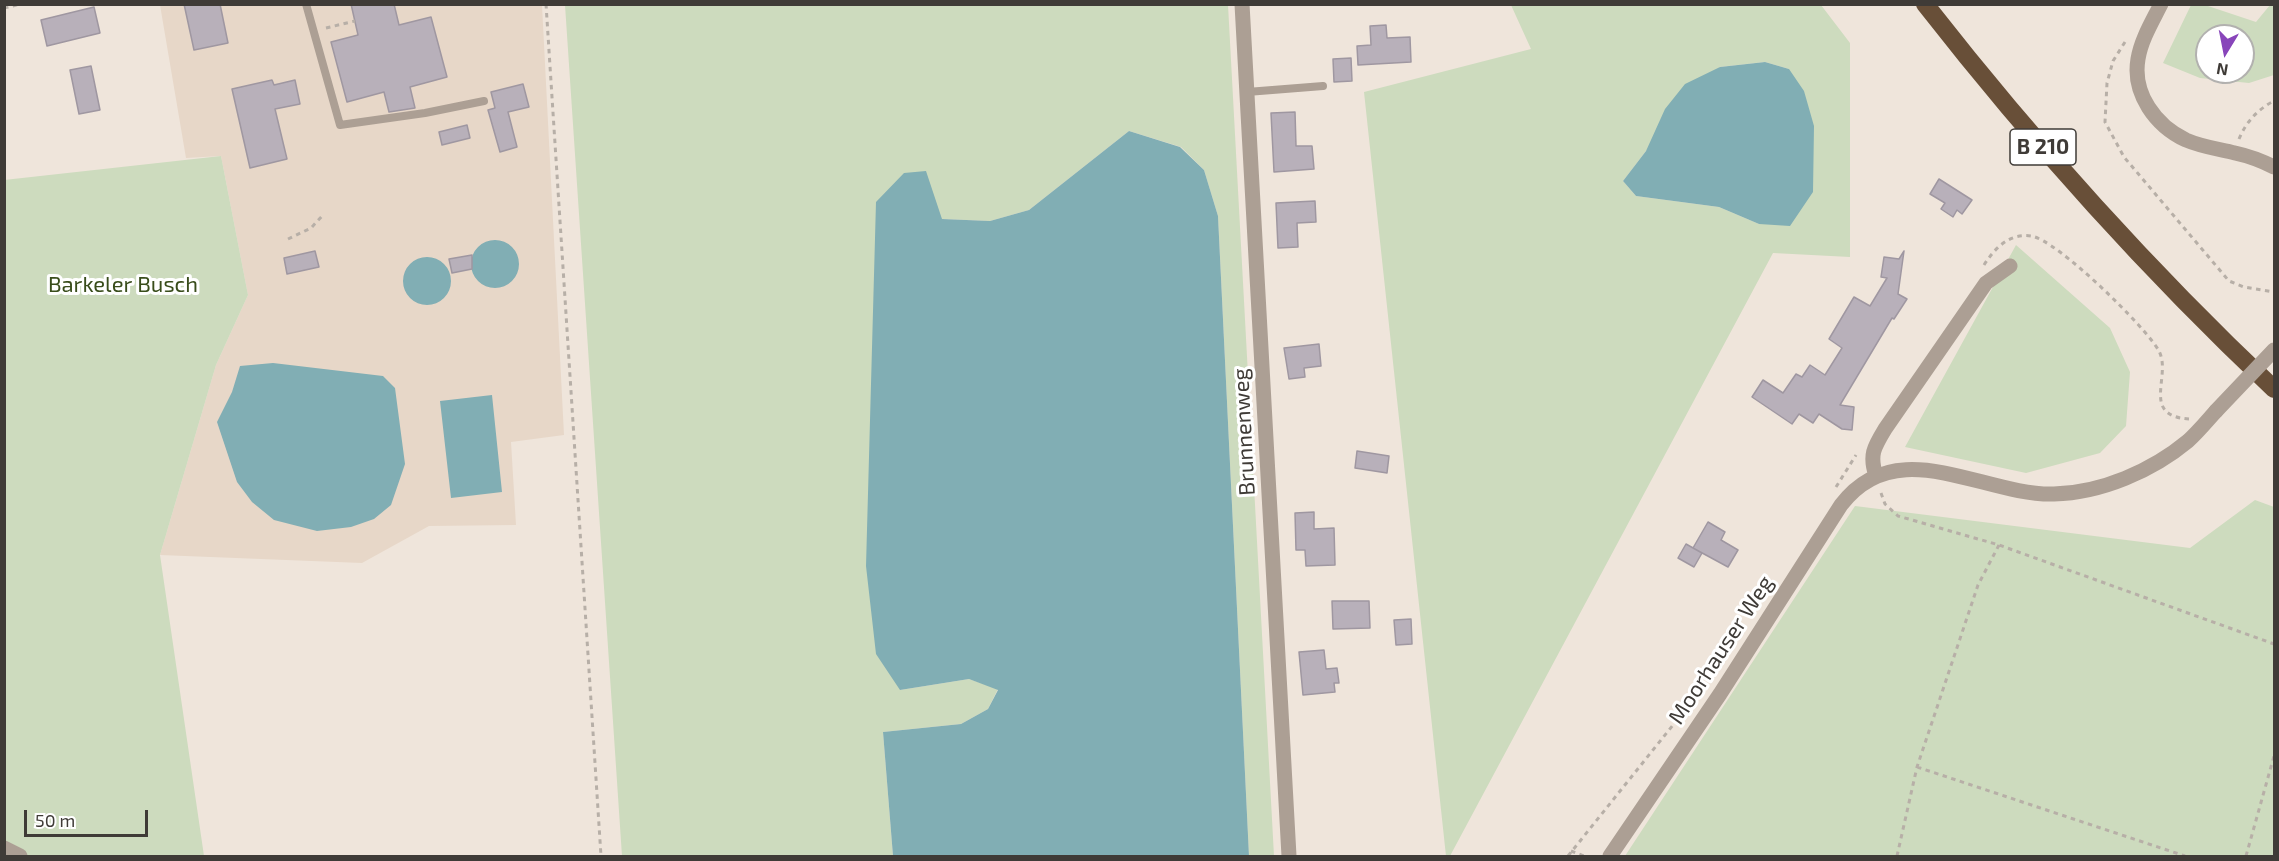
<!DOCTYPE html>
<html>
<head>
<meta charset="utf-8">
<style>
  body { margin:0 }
  #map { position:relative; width:2279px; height:861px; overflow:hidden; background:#efe5db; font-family:"Exo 2",sans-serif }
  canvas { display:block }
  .frame { position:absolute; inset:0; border:6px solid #3f3b37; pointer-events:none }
  .north { position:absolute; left:2195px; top:24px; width:60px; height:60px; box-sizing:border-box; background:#fff; border:2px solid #b2b1af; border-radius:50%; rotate:190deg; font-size:16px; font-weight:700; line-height:24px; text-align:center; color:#3f3b37 }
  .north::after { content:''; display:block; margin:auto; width:21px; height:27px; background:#8845ba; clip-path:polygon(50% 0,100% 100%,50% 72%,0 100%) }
  .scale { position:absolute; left:24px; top:810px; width:124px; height:27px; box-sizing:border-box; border:3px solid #3f3b37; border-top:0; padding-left:8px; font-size:18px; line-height:21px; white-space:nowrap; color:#3f3b37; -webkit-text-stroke:4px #fff; paint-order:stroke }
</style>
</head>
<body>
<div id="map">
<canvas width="2279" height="861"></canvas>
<div class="frame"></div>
<div class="north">N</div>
<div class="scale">50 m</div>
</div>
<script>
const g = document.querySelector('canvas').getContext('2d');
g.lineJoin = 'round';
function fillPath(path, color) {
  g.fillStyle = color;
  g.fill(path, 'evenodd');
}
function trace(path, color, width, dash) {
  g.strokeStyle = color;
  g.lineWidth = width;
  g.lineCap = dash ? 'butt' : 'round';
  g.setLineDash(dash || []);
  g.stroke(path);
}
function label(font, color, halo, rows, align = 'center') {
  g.font = font + ' "Exo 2",sans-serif';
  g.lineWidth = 6;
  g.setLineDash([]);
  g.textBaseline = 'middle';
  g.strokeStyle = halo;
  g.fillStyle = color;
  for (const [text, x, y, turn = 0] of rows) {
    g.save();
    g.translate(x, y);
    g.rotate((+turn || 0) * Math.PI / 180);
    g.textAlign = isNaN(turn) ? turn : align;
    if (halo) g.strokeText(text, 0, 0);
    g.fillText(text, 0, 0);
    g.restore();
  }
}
const built = new Path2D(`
  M160,5H542L564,435L511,442L516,525L429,526L362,563L160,555L216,365L248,295L221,156L186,158Z`);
const green = new Path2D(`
  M565,5H1228L1274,856H1249L1218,216L1204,170L1181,147L1129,131L1029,210L990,221L942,219L900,690L969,679L998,689L988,709L961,724L883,732L893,856H622Z
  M1511,5H1821L1850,43V257L1773,253L1450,856H1446L1364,92L1531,49ZM1765,62L1789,69L1759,224L1719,207L1636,196L1623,181L1646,151L1720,67Z
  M2191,5H2205L2256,22L2270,5H2274V75L2249,83L2200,78L2163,63ZM2207,36H2243V72H2207Z
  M221,156L248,295L216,365L160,555L204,856H5L4,180Z
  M2016,245L2110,328L2130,372L2126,426L2100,453L2026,473L1905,447Z
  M2255,500L2274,507V856H1625L1855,506L2190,548Z`);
const water = new Path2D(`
  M1765,62L1789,69L1804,91L1814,126L1813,192L1790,226L1759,224L1719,207L1636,196L1623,181L1646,151L1665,109L1685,84L1720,67Z
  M1129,131L1180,147L1204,170L1218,216L1249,856H893L883,732L961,724L988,709L998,690L969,679L900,690L876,654L866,566L876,202L904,173L926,171L942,219L990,221L1029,210Z
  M471 264a24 24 0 1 1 48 0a24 24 0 1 1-48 0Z
  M403 281a24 24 0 1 1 48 0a24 24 0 1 1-48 0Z
  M273,363L383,376L395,388L405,464L391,505L374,519L351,527L317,531L274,520L252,502L237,482L217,422L232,392L240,366Z
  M492,395L502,492L451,498L440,401Z`);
const building = new Path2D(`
  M184,4H220L228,43L194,50Z
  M351,4H394L399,25L431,17L447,77L410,87L415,108L389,112L384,92L347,102L331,42L358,35Z
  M94,7L100,33L47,46L41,20Z
  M1386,25L1387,38L1410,37L1411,62L1358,65L1357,46L1371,45L1370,26Z
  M1351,58L1352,81L1334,82L1333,59Z
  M91,66L100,110L79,114L70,70Z
  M272,80L274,85L295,80L300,104L275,109L287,159L250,168L232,89Z
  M523,84L529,107L508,112L517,147L500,152L488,110L495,108L491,92Z
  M1295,112L1296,146H1312L1314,169L1274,172L1271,113Z
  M467,125L470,138L442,145L439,132Z
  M1939,179L1972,200L1962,214L1957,210L1953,217L1941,209L1945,203L1930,194Z
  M1315,201L1316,222L1297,223L1298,247L1278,248L1276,203Z
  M315,251L319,267L287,274L284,258Z
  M1904,251L1898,294L1907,299L1894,319L1892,318L1840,405L1854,407L1852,430L1842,429L1819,414L1813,423L1799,414L1792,424L1752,397L1763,380L1783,393L1796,374L1802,377L1810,365L1825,375L1842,348L1829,339L1854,297L1870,306L1887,278L1881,277L1884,257L1899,259Z
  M472,255V269L452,273L449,259Z
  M1319,344L1321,366L1304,368L1305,377L1289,379L1284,348Z
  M1357,451L1389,456L1387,473L1355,468Z
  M1314,512V529L1334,528L1335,565L1306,566L1305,550H1296L1295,513Z
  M1708,522L1725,532L1721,540L1738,550L1728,567L1693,548Z
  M1686,544L1702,553L1694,567L1678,558Z
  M1332,601H1369L1370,628L1333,629Z
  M1411,619L1412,644L1396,645L1394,620Z
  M1324,650L1326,669L1337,668L1339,683H1334L1335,692L1303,695L1299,652Z`);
const path = new Path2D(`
  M546,4L601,856
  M4,8L21,4
  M326,28L355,21
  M2125,42L2113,61L2107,83L2105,122L2124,157L2229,281L2244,287L2274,292
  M2239,139C2246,122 2258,109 2274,101
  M288,239L311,228L324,214
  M1984,265C1995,248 2009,233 2031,236C2056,239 2146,327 2159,351C2172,376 2140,416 2189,419
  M1836,487L1856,455
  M1881,493L1885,504L1898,516L1999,545L2274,644
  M1917,767L2185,856
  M1571,851L1584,856
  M1568,856L1677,720L1687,713
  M1897,856L1917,767L1978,585L1999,545
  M2246,856L2274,756`);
const lane = new Path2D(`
  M306,4L340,125L425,113L484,101
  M1247,92L1323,86`);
const street = new Path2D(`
  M1242,4L1289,856
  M2161,4C2152,22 2141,40 2138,59C2132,94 2156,126 2186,140C2202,147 2219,149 2235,153C2249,156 2262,161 2274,167
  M1876,476C1869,455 1874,447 1885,429L1986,283L2010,266
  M4,848L20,856
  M1610,856L1720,694L1841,505C1897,431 1983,496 2054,494C2101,493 2152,471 2188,441C2198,432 2207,421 2216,411`);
const highway = new Path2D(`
  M1925,4C2032,141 2148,270 2274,389`);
const streetBridge = new Path2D(`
  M2216,411L2274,350`);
const shields = [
  [2043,147,66]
];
const shieldNames = [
  ["B 210",2043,147]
];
const parkNames = [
  ["Barkeler Busch",123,285]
];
const streetNames = [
  ["Brunnenweg",1244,432,-93],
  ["Moorhauser Weg",1721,650,-57]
];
fillPath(built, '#e7d7c8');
fillPath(green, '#cddbbe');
fillPath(water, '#81aeb4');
fillPath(building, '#b8b0ba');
trace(building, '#9f97a1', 1.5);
trace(path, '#b7afa7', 3, [4.5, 4.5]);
trace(lane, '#ac9f94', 8);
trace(street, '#ac9f94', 15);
trace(highway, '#684f38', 18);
trace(streetBridge, '#ac9f94', 15);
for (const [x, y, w] of shields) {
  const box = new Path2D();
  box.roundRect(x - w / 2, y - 18, w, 36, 4.5);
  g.fillStyle = '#fff';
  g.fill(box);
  trace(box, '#3f3b37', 1.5);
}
label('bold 21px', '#3f3b37', null, shieldNames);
label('22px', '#394d1b', '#fff', parkNames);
label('22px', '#3f3b37', '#fff', streetNames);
</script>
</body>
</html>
